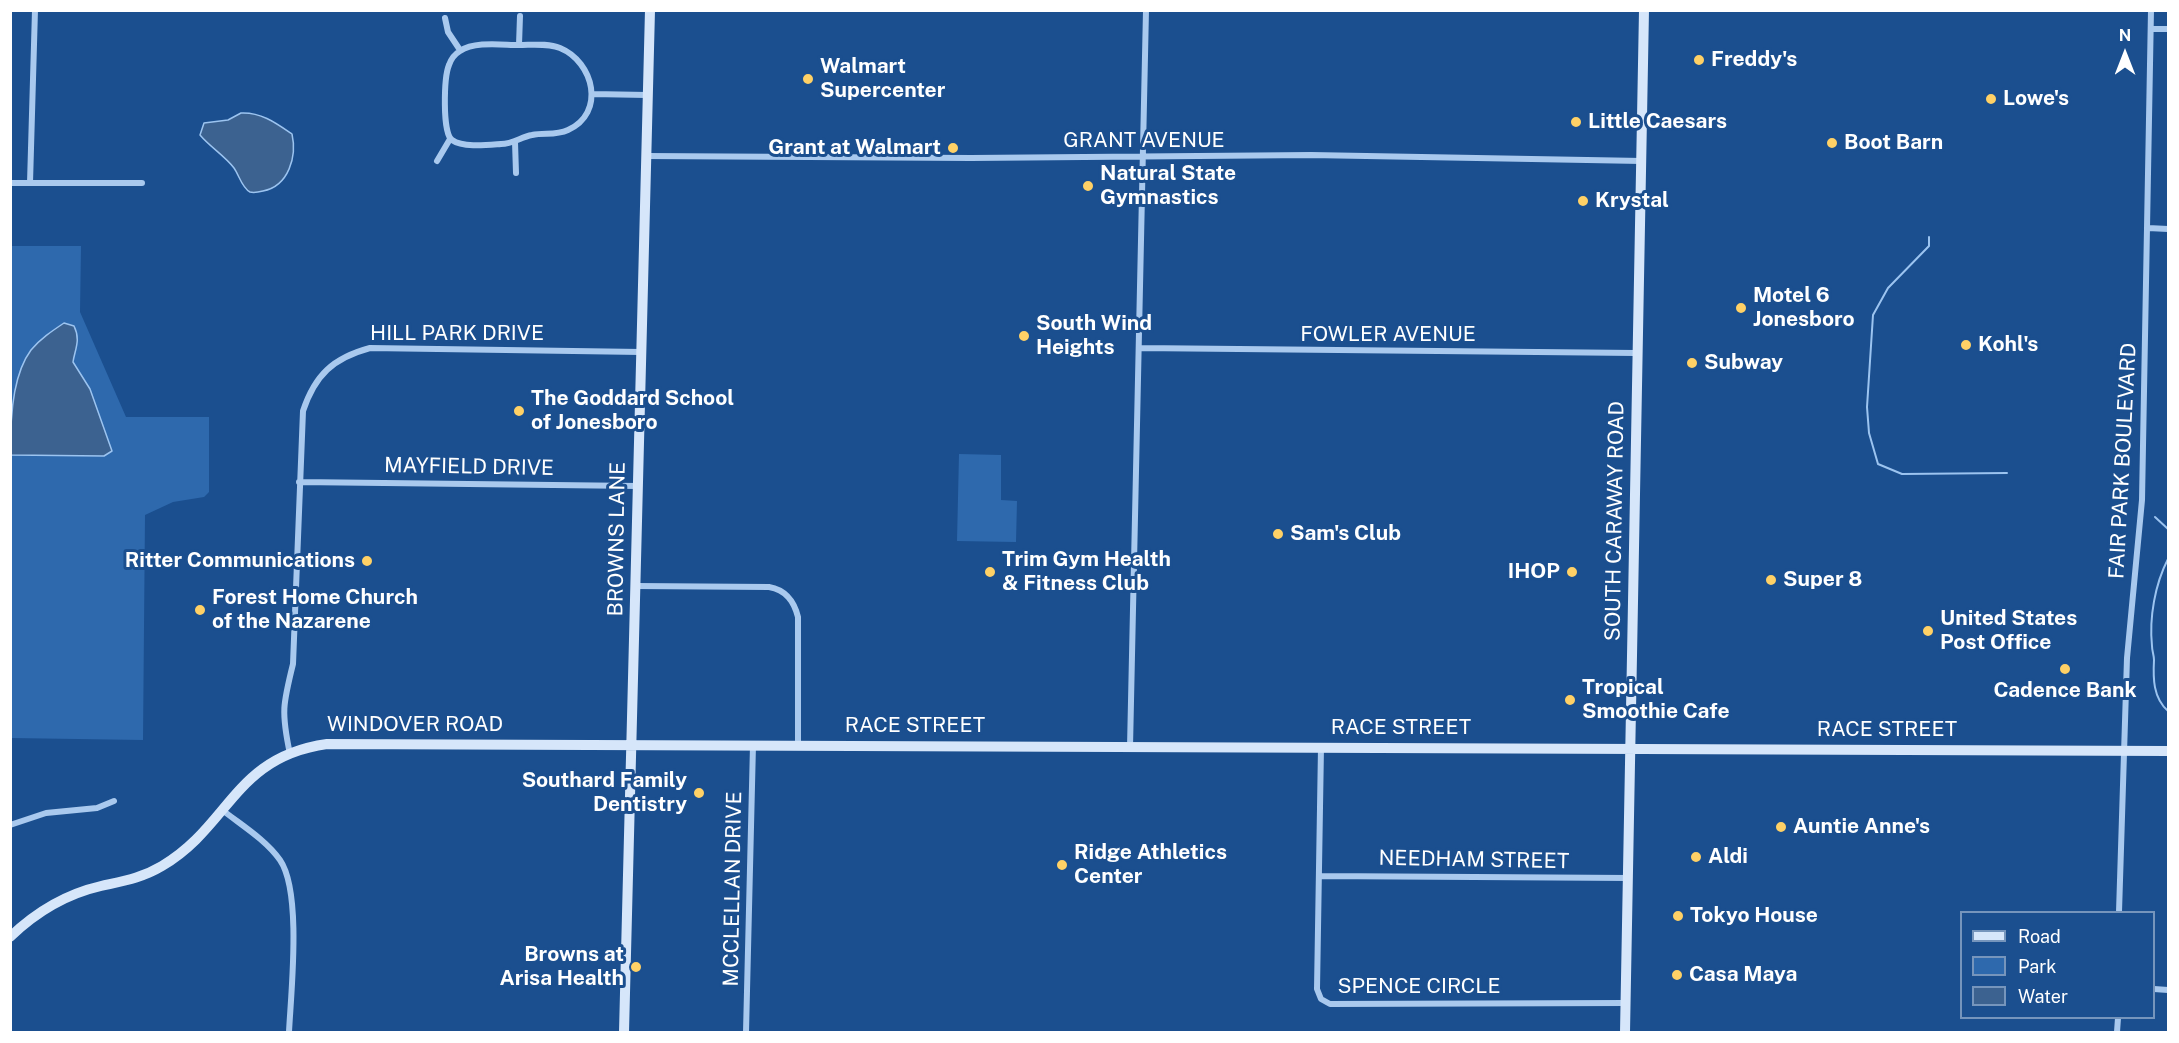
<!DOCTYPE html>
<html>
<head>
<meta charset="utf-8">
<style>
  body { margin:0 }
  #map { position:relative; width:2179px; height:1043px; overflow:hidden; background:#1b4f8f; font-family:"Public Sans",sans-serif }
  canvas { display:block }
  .frame { position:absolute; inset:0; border:12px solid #fff; pointer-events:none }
  .legend { position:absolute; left:1960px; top:911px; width:195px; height:108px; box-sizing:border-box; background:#1b4f8f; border:2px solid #7695bc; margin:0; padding:8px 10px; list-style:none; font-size:18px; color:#fff }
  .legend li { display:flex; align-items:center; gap:12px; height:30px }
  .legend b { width:30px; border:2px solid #7695bc }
  .north { position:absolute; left:2095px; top:24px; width:60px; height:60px; -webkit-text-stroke:4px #1b4f8f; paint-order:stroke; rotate:0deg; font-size:16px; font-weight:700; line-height:24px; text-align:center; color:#fff }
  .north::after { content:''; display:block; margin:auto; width:21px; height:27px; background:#fff; clip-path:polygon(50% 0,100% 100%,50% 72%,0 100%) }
</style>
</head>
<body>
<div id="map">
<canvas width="2179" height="1043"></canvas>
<div class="frame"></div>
<ul class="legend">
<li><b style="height:8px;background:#d6e6fa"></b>Road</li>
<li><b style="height:16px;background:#2e69ad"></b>Park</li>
<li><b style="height:16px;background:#3c6290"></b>Water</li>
</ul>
<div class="north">N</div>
</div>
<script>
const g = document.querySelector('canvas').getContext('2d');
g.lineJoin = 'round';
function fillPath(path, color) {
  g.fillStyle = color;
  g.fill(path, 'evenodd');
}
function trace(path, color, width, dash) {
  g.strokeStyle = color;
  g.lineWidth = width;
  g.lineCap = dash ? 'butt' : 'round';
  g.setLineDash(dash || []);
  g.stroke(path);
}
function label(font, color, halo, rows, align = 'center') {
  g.font = font + ' "Public Sans",sans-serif';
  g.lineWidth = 6;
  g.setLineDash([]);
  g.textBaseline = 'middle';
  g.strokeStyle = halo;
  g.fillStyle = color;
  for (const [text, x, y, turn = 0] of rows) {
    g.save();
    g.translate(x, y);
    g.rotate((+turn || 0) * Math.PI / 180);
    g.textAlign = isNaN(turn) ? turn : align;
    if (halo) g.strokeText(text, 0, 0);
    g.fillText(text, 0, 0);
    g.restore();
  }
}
const green = new Path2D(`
  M10,246H81L80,312L126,417H209V492L204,497L173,502L145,515L143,740L11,738Z
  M959,454L1001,455V500L1017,501L1016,542L957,541Z`);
const water = new Path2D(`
  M241,113C261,112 276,123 292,134C297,156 289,186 263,191C259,192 254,193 250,192C242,188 239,175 234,168C225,156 210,147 200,135L204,123L228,120Z
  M64,323L74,326C81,340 75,349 73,362L90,389L112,451L104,456L11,455C10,424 11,377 31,350C40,339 52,331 64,323Z`);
const stream = new Path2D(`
  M1929,237V246L1888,288L1873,315L1867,407L1869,433L1878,464L1902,474L2007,473
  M2155,517L2168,529
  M2168,559C2155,584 2149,618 2152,646C2152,651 2154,655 2154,660C2153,678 2153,698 2168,711`);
const street = new Path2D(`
  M445,18L448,32L460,50
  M2151,29H2168
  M519,45C532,45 548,43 560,48C594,62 606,113 568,130C555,136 544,132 532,135C521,137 513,144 501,144C488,145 463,148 452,140C442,133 444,77 449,65C451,59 455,54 460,51C475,41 502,45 519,45Z
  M519,45L520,16
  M592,94L647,95
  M515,142L516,173
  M646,156L971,158L1311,155L1642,161
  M437,161L450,139
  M10,183H142
  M30,183L35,10
  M2148,228L2168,229
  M1139,348L1636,353
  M299,482L638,486
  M636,586L769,587C786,590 794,601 798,617V745
  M1130,747L1146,10
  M1321,747L1317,989L1321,999L1330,1004L1626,1003
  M290,754C281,712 283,704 293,664L303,411C315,375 333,358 370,348L641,352
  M221,809C241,825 265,839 280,860C302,892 291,992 289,1032
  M10,825L46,813L97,808L114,801
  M1319,876L1629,878
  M2119,912L2127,658L2142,500L2151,10
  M2154,989L2168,990
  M746,1032L753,745
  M2117,1032L2118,1018`);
const secondary = new Path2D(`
  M10,937C36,912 66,894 101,886C123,881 142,878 162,866C230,826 234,757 327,744L2168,751
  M624,1032L650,10
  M1625,1032L1644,10`);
const markers = [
  [1699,60,6,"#ffd166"],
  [808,79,6,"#ffd166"],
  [1991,99,6,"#ffd166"],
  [1576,122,6,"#ffd166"],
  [1832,143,6,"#ffd166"],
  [953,148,6,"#ffd166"],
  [1088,186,6,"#ffd166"],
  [1583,201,6,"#ffd166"],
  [1741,308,6,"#ffd166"],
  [1024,336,6,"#ffd166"],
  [1966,345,6,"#ffd166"],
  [1692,363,6,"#ffd166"],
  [519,411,6,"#ffd166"],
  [1278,534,6,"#ffd166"],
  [367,561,6,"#ffd166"],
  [990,572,6,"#ffd166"],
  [1572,572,6,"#ffd166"],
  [1771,580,6,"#ffd166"],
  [200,610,6,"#ffd166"],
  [1928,631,6,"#ffd166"],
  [2065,669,6,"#ffd166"],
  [1570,700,6,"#ffd166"],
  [699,793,6,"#ffd166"],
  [1781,827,6,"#ffd166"],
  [1696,857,6,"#ffd166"],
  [1062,865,6,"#ffd166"],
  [1678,916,6,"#ffd166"],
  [636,967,6,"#ffd166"],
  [1677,975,6,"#ffd166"]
];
const poiNames = [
  ["Freddy's",1711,60],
  ["Walmart",820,67],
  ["Supercenter",820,91],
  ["Lowe's",2003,99],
  ["Little Caesars",1588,122],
  ["Boot Barn",1844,143],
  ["Grant at Walmart",941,148,"right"],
  ["Natural State",1100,174],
  ["Gymnastics",1100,198],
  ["Krystal",1595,201],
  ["Motel 6",1753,296],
  ["Jonesboro",1753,320],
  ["South Wind",1036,324],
  ["Heights",1036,348],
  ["Kohl's",1978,345],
  ["Subway",1704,363],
  ["The Goddard School",531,399],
  ["of Jonesboro",531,423],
  ["Sam's Club",1290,534],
  ["Trim Gym Health",1002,560],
  ["& Fitness Club",1002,584],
  ["Ritter Communications",355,561,"right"],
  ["IHOP",1560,572,"right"],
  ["Super 8",1783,580],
  ["Forest Home Church",212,598],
  ["of the Nazarene",212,622],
  ["United States",1940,619],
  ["Post Office",1940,643],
  ["Tropical",1582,688],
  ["Smoothie Cafe",1582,712],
  ["Cadence Bank",2065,691,"center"],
  ["Southard Family",687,781,"right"],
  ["Dentistry",687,805,"right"],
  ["Auntie Anne's",1793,827],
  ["Ridge Athletics",1074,853],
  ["Center",1074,877],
  ["Aldi",1708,857],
  ["Tokyo House",1690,916],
  ["Browns at",624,955,"right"],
  ["Arisa Health",624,979,"right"],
  ["Casa Maya",1689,975]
];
const streetNames = [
  ["GRANT AVENUE",1144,141],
  ["HILL PARK DRIVE",457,334],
  ["FOWLER AVENUE",1388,335],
  ["FAIR PARK BOULEVARD",2123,461,-87],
  ["MAYFIELD DRIVE",469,467,1],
  ["SOUTH CARAWAY ROAD",1615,521,-89],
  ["BROWNS LANE",617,539,-89],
  ["WINDOVER ROAD",415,725],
  ["RACE STREET",915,726],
  ["RACE STREET",1401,728],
  ["RACE STREET",1887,730],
  ["NEEDHAM STREET",1474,860,1],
  ["MCCLELLAN DRIVE",733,889,-89],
  ["SPENCE CIRCLE",1419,987]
];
fillPath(green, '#2e69ad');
fillPath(water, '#3c6290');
trace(water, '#9cc4f0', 1.5);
trace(stream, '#9cc4f0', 2);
trace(street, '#a9c9ee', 6);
trace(secondary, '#d6e6fa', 10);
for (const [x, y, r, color] of markers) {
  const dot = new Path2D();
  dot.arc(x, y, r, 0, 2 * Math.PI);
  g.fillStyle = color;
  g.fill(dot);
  trace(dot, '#1b4f8f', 2);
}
label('bold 21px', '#fff', '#1b4f8f', poiNames, 'left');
label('21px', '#fff', '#1b4f8f', streetNames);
</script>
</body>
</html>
